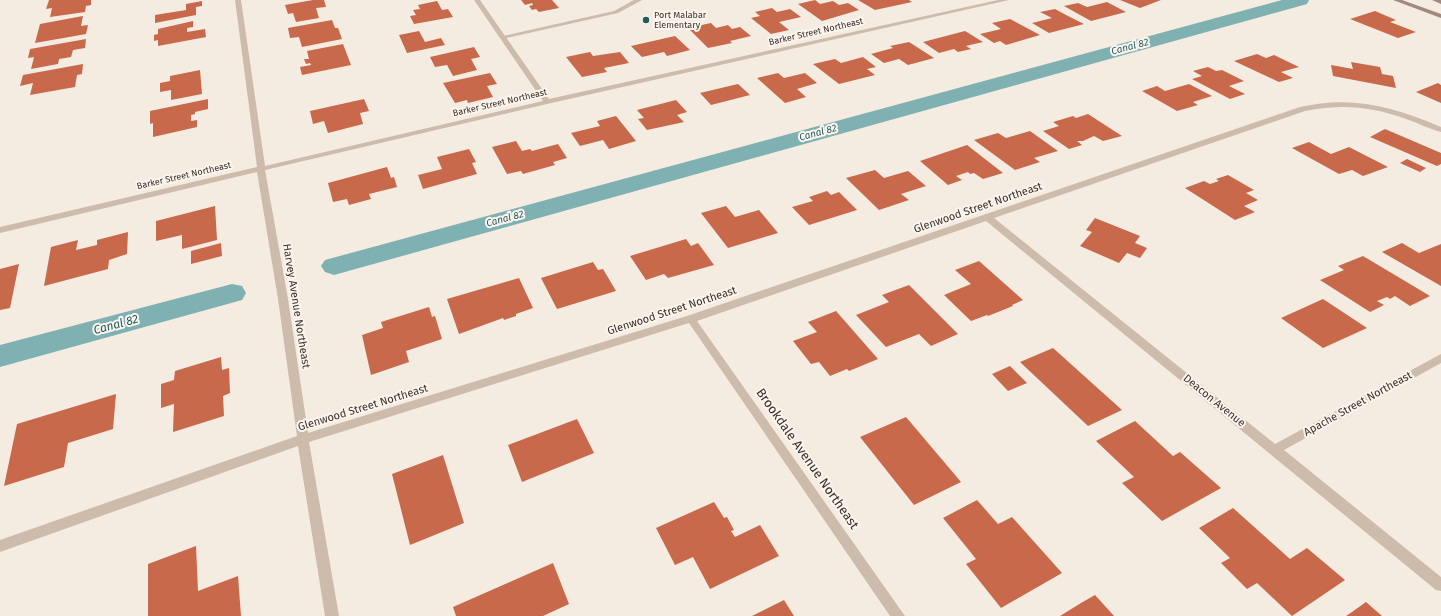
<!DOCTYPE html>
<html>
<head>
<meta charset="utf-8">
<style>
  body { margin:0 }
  canvas { display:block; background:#f4ebe1 }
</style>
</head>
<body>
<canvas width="1441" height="616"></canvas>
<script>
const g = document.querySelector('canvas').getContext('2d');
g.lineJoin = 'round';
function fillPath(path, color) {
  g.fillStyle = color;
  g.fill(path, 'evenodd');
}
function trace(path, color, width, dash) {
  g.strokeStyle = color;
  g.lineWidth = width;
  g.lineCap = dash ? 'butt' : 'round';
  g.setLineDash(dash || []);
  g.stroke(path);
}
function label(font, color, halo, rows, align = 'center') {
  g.font = font + ' "Fira Sans",sans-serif';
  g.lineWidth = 4;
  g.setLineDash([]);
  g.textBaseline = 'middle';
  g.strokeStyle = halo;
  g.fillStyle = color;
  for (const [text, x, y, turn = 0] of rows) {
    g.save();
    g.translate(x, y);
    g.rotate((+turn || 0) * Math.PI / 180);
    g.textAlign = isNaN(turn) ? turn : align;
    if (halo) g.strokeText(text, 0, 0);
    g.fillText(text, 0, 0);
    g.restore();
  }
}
const canal = new Path2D(`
  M1282,0H1309L1307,4L334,275L325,272L321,266L325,260Z
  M232,284L242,286L246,293L242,300L0,367V345Z`);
const building = new Path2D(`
  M49,0H91V5L86,6L85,12L50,17L52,8L46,9Z
  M313,0H324L326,7L316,8L319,18L296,22L293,13L288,14L285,5Z
  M521,0H552L559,8L539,12L536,9L532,10L529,6L533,5L532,3L525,5Z
  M815,0L820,4L833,1L839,5L848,3L859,10L822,21L798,4Z
  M858,0H909L912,2L875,10Z
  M1120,0H1161L1140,8Z
  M202,1V6L196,7V15L155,23V15L186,10V4Z
  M437,1L442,10L448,9L453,17L414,24L410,16L416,15L413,10L420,9L418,5Z
  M1107,2L1126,12L1091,21L1064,6L1078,3L1087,7Z
  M772,8L777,12L790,9L801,17L779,22L789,30L771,34L751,18L760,16L755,12Z
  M1055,9L1066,15L1084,24L1049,33L1032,23L1052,18L1040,12Z
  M1375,11L1396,20L1390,22L1416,32L1398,38L1350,19Z
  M83,16L81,26L88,25L86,34L35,43L40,24Z
  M1010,19L1040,35L1006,45L1000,41L994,43L980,34L1001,29L992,23Z
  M332,20L335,28H338L342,39L302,47L299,37L290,38L288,28Z
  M193,21V27L187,28V32L205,29L206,37L158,46V40L154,41V35L158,34V29Z
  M711,23L716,28L728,25L732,29L740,27L751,36L730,41L732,43L708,48L688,28Z
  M419,31L425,42L441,38L445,45L407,53L399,35Z
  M965,31L983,42L966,46L971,49L958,52L954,49L939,53L923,42Z
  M675,36L690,50L667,56L664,52L642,57L631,46Z
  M86,39L85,48L73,50L71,57L59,59L58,64L31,69L34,57L28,58L30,49Z
  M909,42L934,58L908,65L899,59L884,63L871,54L893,48L890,46Z
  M343,44L351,65L302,75L300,67L311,65L310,63L306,64L304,59H309L307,51Z
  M474,47L480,57L471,59L477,70L453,76L447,65L435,67L430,57Z
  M590,52L593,56L620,52L629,63L604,68L607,72L582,77L566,57Z
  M1257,54L1266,58L1274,55L1299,67L1281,72L1293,78L1279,82L1234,61Z
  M863,57L876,67L867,69L875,75L839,84L813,64L835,59L841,63Z
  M1351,62L1380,67L1382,74L1393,76L1396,88L1333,76L1331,65L1353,69Z
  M83,64L82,74L77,75L75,87L30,95L33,83L20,86L23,75Z
  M1208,67L1216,71L1222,70L1244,81L1229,86L1245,94L1230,99L1192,79L1202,76L1193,71Z
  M200,70L202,94L171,100V90L160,92V83L170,81V76Z
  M490,73L497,84L487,86L493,97L468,103L467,100L455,103L443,83Z
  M778,73L784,78L805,73L817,83L797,89L806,97L785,103L757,78Z
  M1438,83L1441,85V103L1416,92Z
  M738,84L750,95L711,105L700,93Z
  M1189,84L1212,96L1193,102L1198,105L1177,111L1142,91L1157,86L1165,91Z
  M208,99V109L195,112V114L191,115V121L197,120V127L153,137V123L150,124V111Z
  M364,99L369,111L360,113L363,124L328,133L324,121L313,124L310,111Z
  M676,100L687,112L677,115L684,122L647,130L638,119L644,118L637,110Z
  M1088,114L1122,136L1103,141L1094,136L1083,141H1077L1082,145L1069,149L1043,131L1059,126L1053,122L1073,116L1076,118Z
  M616,116L636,141L609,149L603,140L580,146L571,133L600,126L597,121Z
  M1385,129L1441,153V164L1437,166L1370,137Z
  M1030,131L1058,151L1034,158L1040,162L1015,170L974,140L998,133L1006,138Z
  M516,141L522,151L530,149L532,151L558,144L567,158L553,162L555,165L523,174L521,171L507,174L492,147Z
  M1309,142L1331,154L1349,147L1388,167L1363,176L1352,170L1339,174L1292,148Z
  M967,145L1003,173L983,179L974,173L970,174L968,172L956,176L962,180L948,185L920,161Z
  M469,149L476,162L472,163L477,174L423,189L418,175L442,169L437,157Z
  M1407,159L1426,168L1420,172L1400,163Z
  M387,167L391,178L394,177L397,187L369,194L371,199L349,205L347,199L333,202L328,183Z
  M875,170L884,178L908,171L926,186L901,194L909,200L879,210L846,178Z
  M1228,175L1254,190L1246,193L1258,200L1244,206L1255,212L1235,220L1185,188L1204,181L1210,184L1219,181L1216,179Z
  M827,191L831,195L839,192L857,210L809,225L792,207L813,201L809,197Z
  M215,206L217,240L182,249V235L156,241V221Z
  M726,206L735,217L759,210L778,233L728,248L701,213Z
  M1095,218L1140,236L1135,243L1147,248L1140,258L1127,253L1119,263L1080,246L1092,232L1086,230Z
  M128,232L127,254L109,260L108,269L44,286L51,247L78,240L76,250L97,245V240Z
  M686,239L691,246L698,243L714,265L668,278L664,274L646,280L630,256Z
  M221,243L222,256L191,264V251Z
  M1402,243L1419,253L1441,244V286L1382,252Z
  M1363,256L1415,287L1430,296L1410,306L1395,296L1390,299L1387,297L1377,301L1384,305L1370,312L1320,280L1344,270L1338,266Z
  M979,261L1023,300L1012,305L1013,306L988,316L987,315L971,321L944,295L971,284L955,270Z
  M593,262L598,270L603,269L616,291L557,309L541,278Z
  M19,264L10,308L0,310V269Z
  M519,278L533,308L516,314V316L504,320L503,318L459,334L447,299Z
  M909,285L958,334L931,346L919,334L886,347L856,315L889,302L882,295Z
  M1323,299L1367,328L1323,348L1281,318Z
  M429,307L432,317L435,316L442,339L406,351L409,362L371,375L362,335L383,328L381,322Z
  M836,311L878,359L849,371L847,369L830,376L819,362L811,364L793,341L817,332L808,322Z
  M1053,348L1122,410L1088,426L1020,362Z
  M221,357L222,370L229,368L230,393L223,396L224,416L173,432L174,404L161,408V384L174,380L175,371Z
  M1010,366L1027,383L1008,391L992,374Z
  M116,394L113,429L68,443L64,467L4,486L17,424Z
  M906,417L961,482L914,505L860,437Z
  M577,419L594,453L522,482L508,445Z
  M1135,421L1173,456L1180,452L1221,488L1162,521L1122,483L1134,477L1096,441Z
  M443,455L464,523L410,545L392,474Z
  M977,500L998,524L1012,517L1062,573L1001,608L966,564L976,559L943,518Z
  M714,502L724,518L727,517L734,530L731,531L735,537L760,525L779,556L710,589L693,557L675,565L656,528Z
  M1233,508L1290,559L1307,548L1345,580L1292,616L1257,583L1247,589L1221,563L1230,558L1199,528Z
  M196,546L198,591L238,576L241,616H148V564Z
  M553,563L569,604L543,616H456L453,607Z
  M1095,595L1114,616H1060L1081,603Z
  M784,600L794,616H752Z
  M1366,602L1382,616H1346L1352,612Z`);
const lane = new Path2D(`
  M634,0H642L618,13L502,39L499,37L614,11Z`);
const street = new Path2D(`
  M235,0H241L265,166L543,101L474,0H480L549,99L998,0H1009L547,104L265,170L288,299L308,433L687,316L1300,107C1352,95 1394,107 1441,127V132C1429,129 1418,123 1406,119C1370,106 1342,104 1305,111L994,218L1275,444L1441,354V363L1284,450L1441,577V591L1436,590L986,221L697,321L905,616H890L689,323L309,442L339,616H325L298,446L0,552V540L297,436L278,299L257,172L0,233V227L257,167Z`);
const secondary = new Path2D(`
  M1393,0H1402L1441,14V18Z
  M1432,0H1441V4Z`);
const markers = [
  [646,20,4,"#1f5a5e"]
];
const farPoinames = [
  ["Port Malabar",654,15],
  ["Elementary",654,25]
];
const farStreetnames = [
  ["Barker Street Northeast",816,32,-13],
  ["Barker Street Northeast",500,103,-13],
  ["Barker Street Northeast",184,176,-13]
];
const farWaternames = [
  ["Canal 82",1130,47,-15],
  ["Canal 82",818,133,-15],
  ["Canal 82",505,219,-15]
];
const streetNames = [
  ["Glenwood Street Northeast",978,208,-19],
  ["Harvey Avenue Northeast",296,306,81],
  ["Glenwood Street Northeast",672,311,-18],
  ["Deacon Avenue",1214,401,39],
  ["Apache Street Northeast",1358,404,-29],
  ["Glenwood Street Northeast",363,408,-17]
];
const waterNames = [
  ["Canal 82",116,325,-15]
];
const nearStreetnames = [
  ["Brookdale Avenue Northeast",807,459,55]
];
fillPath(canal, '#7fb0b2');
fillPath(building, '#c8694b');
fillPath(lane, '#cdbbac');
fillPath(street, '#cdbbac');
fillPath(secondary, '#a18a7d');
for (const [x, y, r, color] of markers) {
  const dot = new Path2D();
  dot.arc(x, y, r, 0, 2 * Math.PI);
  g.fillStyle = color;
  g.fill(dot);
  trace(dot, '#fbf5ee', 1.5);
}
label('9px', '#3b302b', '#fbf5ee', farPoinames, 'left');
label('9px', '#3b302b', '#fbf5ee', farStreetnames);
label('italic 10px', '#1f5a5e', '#fbf5ee', farWaternames);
label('11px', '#3b302b', '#fbf5ee', streetNames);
label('italic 12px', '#1f5a5e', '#fbf5ee', waterNames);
label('13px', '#3b302b', '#fbf5ee', nearStreetnames);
</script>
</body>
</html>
